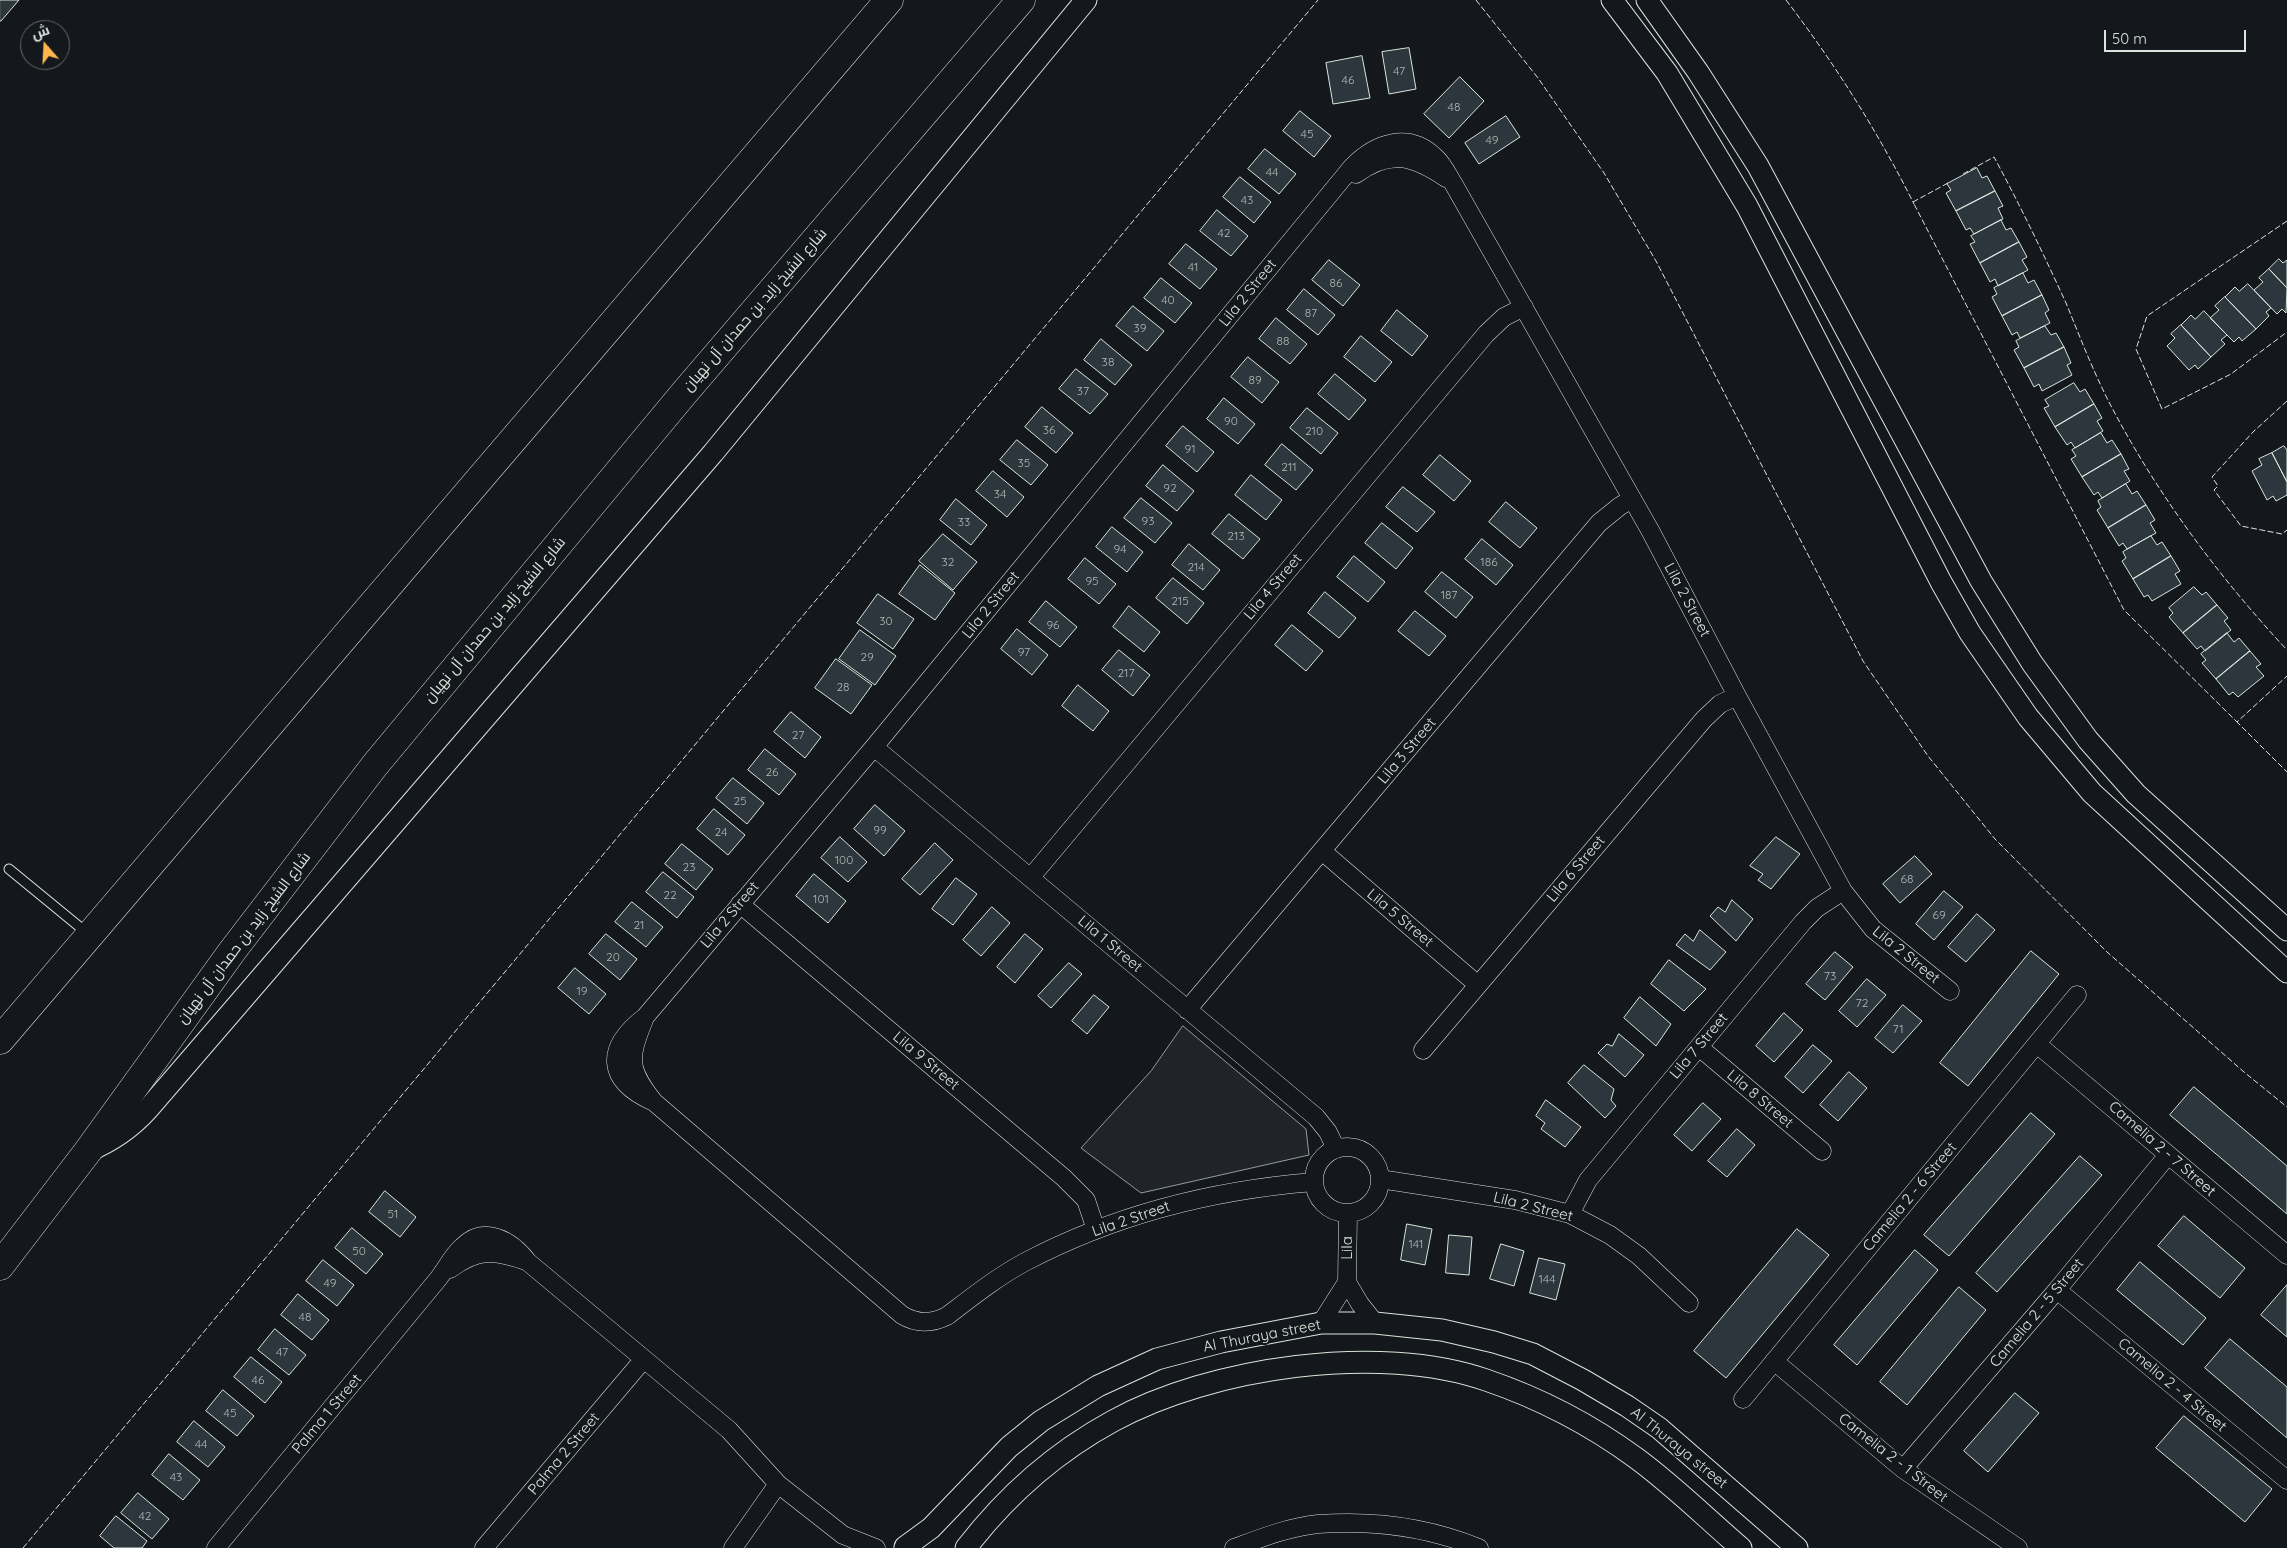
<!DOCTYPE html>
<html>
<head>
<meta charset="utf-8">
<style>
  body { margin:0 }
  #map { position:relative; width:2287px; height:1548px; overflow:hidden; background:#14181c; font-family:Quicksand,Cairo,sans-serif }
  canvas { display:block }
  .north { position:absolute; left:20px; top:20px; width:50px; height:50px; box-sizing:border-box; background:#14181c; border:1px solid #626a69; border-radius:50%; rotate:341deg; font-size:14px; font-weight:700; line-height:20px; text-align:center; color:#d8e6dc }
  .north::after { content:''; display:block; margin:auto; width:18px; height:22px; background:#ffb74d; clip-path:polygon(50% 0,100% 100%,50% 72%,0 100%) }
  .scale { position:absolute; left:2104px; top:30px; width:142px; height:22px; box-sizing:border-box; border:2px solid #d8e6dc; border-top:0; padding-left:6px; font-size:15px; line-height:18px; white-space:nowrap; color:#d8e6dc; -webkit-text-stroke:4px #14181c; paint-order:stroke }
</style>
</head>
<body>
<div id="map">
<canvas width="2287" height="1548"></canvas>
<div class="north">ش</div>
<div class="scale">50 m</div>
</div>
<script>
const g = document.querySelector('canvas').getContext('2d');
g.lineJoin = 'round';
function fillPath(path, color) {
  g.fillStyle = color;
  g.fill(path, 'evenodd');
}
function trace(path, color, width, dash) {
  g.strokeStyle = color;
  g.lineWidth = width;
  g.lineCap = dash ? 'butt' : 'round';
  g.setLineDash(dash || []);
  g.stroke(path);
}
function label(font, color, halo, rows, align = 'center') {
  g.font = font + ' Quicksand,Cairo,sans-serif';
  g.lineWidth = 4;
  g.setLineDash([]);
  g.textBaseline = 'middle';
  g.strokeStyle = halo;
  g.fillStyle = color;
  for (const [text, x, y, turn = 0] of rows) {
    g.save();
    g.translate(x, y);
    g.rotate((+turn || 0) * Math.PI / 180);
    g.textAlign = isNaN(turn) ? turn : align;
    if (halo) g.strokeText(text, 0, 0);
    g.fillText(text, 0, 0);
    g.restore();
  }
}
const green = new Path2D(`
  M1183,1026L1306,1129L1309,1155L1141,1193L1081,1148L1151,1071Z`);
const building = new Path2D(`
  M0,0H19L1,21H0Z
  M1409,48L1416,89L1389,94L1382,52Z
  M1362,56L1370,98L1333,104L1326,63Z
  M1460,77L1484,101L1449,138L1424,114Z
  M1300,111L1331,136L1314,157L1283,131Z
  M1506,116L1520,137L1479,164L1465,143Z
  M1265,149L1296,174L1279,194L1248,169Z
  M1977,168L1982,178L1987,176L1995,191L1956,211L1946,193L1951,190L1947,184Z
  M1240,177L1271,202L1254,223L1223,197Z
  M1995,191L2003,206L1998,208L2003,219L1974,234L1970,228L1966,230L1956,211Z
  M1217,210L1248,236L1231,256L1200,231Z
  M2001,220L2006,230L2011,228L2019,242L1980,263L1970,244L1975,242L1971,236Z
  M2019,242L2027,257L2022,260L2028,270L1998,286L1995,279L1990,282L1980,263Z
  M1186,244L1217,269L1200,289L1169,264Z
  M2279,259L2283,263L2287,260V288L2269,269Z
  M1329,260L1360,285L1343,306L1312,280Z
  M2269,269L2287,288L2286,313L2282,309L2277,314L2254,290L2263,282L2259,278Z
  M2023,273L2028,283L2034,280L2042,295L2002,316L1992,297L1997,294L1994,288Z
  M1161,278L1192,303L1175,323L1144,298Z
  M2248,284L2271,308L2266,312L2269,316L2256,329L2225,297L2235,287L2239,291Z
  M1304,289L1335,315L1318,335L1287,310Z
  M2042,295L2049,310L2045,313L2050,323L2020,338L2017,332L2012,335L2002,316Z
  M2225,297L2256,329L2242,341L2239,337L2234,342L2210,318L2219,310L2215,306Z
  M1133,306L1164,331L1147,351L1116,326Z
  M1397,310L1428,336L1412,356L1381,331Z
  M2204,311L2227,335L2221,340L2225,344L2211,357L2181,325L2191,315L2195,319Z
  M1276,318L1307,344L1290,364L1259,339Z
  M2181,325L2211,357L2198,369L2195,365L2189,370L2167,346L2175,338L2171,334Z
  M2045,326L2051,335L2056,333L2064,347L2024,368L2014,350L2019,347L2016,341Z
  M1361,336L1392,362L1375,382L1344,357Z
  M1101,339L1132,365L1115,385L1084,360Z
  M2064,347L2071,363L2067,365L2072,375L2042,391L2039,384L2034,387L2024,368Z
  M1248,357L1279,382L1262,403L1231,377Z
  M1076,369L1108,394L1090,414L1059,389Z
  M1335,374L1366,400L1349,420L1318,394Z
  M2074,383L2080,392L2085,389L2094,404L2055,427L2044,408L2049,406L2045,400Z
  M1224,398L1255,424L1238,444L1207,419Z
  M2094,404L2102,418L2097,421L2103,431L2075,448L2071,442L2067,445L2055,427Z
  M1042,407L1073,433L1056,453L1025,427Z
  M1307,408L1338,433L1321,454L1290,428Z
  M1183,426L1214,452L1197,472L1166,446Z
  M2101,433L2107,443L2112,440L2121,454L2082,477L2071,459L2076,456L2072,450Z
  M1017,440L1048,465L1031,485L1000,460Z
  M1282,444L1313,470L1296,490L1265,465Z
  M2284,446L2287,450V482L2272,453Z
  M2272,453L2287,482V495L2276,501L2273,496L2267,500L2252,471L2262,465L2259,459Z
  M2121,454L2129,469L2124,471L2130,481L2102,498L2098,492L2094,495L2082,477Z
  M1440,455L1471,481L1454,501L1423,475Z
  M1163,465L1194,491L1177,511L1146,486Z
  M993,471L1024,497L1007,517L976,491Z
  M1251,475L1282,500L1266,520L1235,495Z
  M2126,484L2132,494L2137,491L2146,505L2108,528L2097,510L2101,507L2098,501Z
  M1403,487L1435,512L1417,532L1386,507Z
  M1141,498L1172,523L1155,543L1124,518Z
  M956,499L987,525L971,545L940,520Z
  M1506,502L1537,528L1520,548L1489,522Z
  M2146,505L2155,520L2150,523L2156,533L2127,549L2123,543L2119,546L2108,528Z
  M1229,514L1260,539L1243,559L1212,534Z
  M1382,523L1413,548L1396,569L1365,543Z
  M1112,527L1143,552L1127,572L1096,547Z
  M943,534L977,562L953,590L919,561Z
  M2151,536L2157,545L2162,542L2171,556L2133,579L2122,561L2126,558L2123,552Z
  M1482,539L1513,565L1496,585L1465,559Z
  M1189,544L1220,570L1203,590L1172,565Z
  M1354,556L1385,582L1368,602L1337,577Z
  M2171,556L2180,571L2175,574L2181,584L2152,601L2148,595L2144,597L2133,579Z
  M1085,558L1116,584L1099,604L1068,579Z
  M920,565L955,593L935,620L899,594Z
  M1442,572L1473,597L1456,618L1425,592Z
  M1173,578L1204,603L1187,624L1156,598Z
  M2194,587L2202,595L2206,592L2217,605L2183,633L2169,617L2173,613L2169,608Z
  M1325,592L1356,618L1339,638L1308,613Z
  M878,594L914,619L893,649L857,623Z
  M1046,601L1077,627L1060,647L1029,622Z
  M2217,605L2228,618L2224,621L2231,630L2205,651L2201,646L2197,649L2183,633Z
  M1129,606L1160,632L1144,652L1113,627Z
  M1415,611L1446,636L1429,656L1398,631Z
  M1292,625L1323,651L1306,671L1275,645Z
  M1017,629L1048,655L1032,675L1001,649Z
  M860,630L896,656L875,685L839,659Z
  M2227,633L2234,642L2239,638L2250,651L2216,679L2202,663L2206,660L2201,654Z
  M1119,650L1150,675L1133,696L1102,670Z
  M2250,651L2261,664L2256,667L2264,676L2238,697L2233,692L2229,695L2216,679Z
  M836,659L872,685L851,714L815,688Z
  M1078,685L1109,711L1093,731L1062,706Z
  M791,712L821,737L805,758L774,732Z
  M765,749L796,774L779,795L748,770Z
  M733,778L764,803L747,824L716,798Z
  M875,805L905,831L884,856L854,829Z
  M714,809L745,835L728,855L697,829Z
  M840,837L867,862L848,882L821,858Z
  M1776,837L1800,854L1771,889L1758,880L1763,874L1750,866Z
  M935,843L953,860L920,895L902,879Z
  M682,844L713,869L696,890L665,864Z
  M1915,856L1932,874L1900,903L1883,884Z
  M663,872L694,897L677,918L646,892Z
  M814,874L846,901L828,923L796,896Z
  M956,878L977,894L953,925L932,909Z
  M1944,891L1963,907L1934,940L1916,924Z
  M1732,900L1753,919L1736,941L1710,916L1718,907L1725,912Z
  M632,902L663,927L646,947L615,922Z
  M992,907L1010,923L981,956L963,940Z
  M1977,914L1995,930L1966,962L1948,947Z
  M1700,930L1726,952L1710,970L1676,945L1685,934L1693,941Z
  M606,934L637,959L620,980L589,954Z
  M1025,934L1043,949L1015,983L997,967Z
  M2031,951L2059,974L1968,1086L1940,1063Z
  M1835,952L1853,967L1825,1000L1806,984Z
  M1669,960L1706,989L1684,1011L1651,984Z
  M1069,963L1082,974L1051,1008L1038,996Z
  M575,968L606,994L589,1014L558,988Z
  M1867,979L1886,995L1857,1027L1839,1011Z
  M1094,995L1109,1007L1087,1034L1072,1021Z
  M1640,997L1671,1024L1656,1046L1624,1018Z
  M1903,1005L1922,1021L1893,1053L1875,1038Z
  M1784,1013L1803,1030L1774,1062L1756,1046Z
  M1619,1034L1644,1055L1625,1077L1598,1053L1607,1044L1612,1046Z
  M1813,1045L1832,1061L1803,1093L1785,1077Z
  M1584,1065L1614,1089L1611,1100L1616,1106L1605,1118L1568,1083Z
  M1849,1072L1867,1088L1838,1121L1820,1105Z
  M2194,1087L2287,1166V1214L2170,1115Z
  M1546,1100L1581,1127L1565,1147L1541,1129L1545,1123L1536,1116Z
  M1703,1103L1721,1119L1692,1151L1674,1135Z
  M2031,1113L2055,1134L1949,1256L1924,1235Z
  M1737,1129L1755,1145L1727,1177L1708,1161Z
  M2080,1156L2102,1175L1997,1292L1976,1273Z
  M385,1191L416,1217L400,1237L369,1212Z
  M2184,1216L2245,1268L2220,1298L2158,1246Z
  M1407,1224L1432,1229L1425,1265L1401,1260Z
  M352,1228L383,1254L366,1274L335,1248Z
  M1797,1229L1829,1255L1726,1378L1694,1351Z
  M1449,1235L1472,1237L1469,1275L1446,1273Z
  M1501,1244L1524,1251L1514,1286L1490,1279Z
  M1915,1250L1938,1270L1857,1365L1834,1345Z
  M1539,1258L1565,1264L1556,1300L1530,1293Z
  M323,1260L354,1285L337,1306L306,1281Z
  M2140,1262L2206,1318L2183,1345L2117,1290Z
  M2287,1285V1337L2261,1315Z
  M1959,1287L1986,1310L1907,1405L1880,1382Z
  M298,1294L329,1320L312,1340L281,1315Z
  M275,1329L306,1355L289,1375L258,1350Z
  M2230,1339L2287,1387V1438L2205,1368Z
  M251,1357L282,1382L265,1403L234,1377Z
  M223,1390L254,1416L237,1436L206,1411Z
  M2015,1393L2039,1413L1988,1472L1964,1451Z
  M2184,1416L2272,1489L2245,1522L2156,1448Z
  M194,1421L225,1447L208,1467L177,1442Z
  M169,1454L200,1480L183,1500L152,1475Z
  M138,1493L169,1519L152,1539L121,1513Z
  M116,1516L147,1541L142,1548H114L100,1536Z`);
const service = new Path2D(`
  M9,869L87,933`);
const minor = new Path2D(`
  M1356,174C1390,149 1413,156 1446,178
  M874,747L1316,1117L1328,1132L1336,1149
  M1322,851L1478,985
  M1031,877L1486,334L1504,317L1524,307
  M740,904L1064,1178L1086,1200L1096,1230
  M1187,1010L1599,523L1620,506L1632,499
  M644,1020C628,1059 628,1069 654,1102L902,1315C917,1324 931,1324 947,1316C972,1297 997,1277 1025,1262C1114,1215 1213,1190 1314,1182
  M2037,1044L2287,1255
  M1699,1047L1822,1151
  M1423,1050L1704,719L1720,704L1737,696
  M654,1102C606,1081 604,1048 645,1017L874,747L1352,167C1375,143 1408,131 1435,157C1443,164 1448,175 1453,183L1651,532L1737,696L1843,891L1873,929L1950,991
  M1314 1180a33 33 0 1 1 66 0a33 33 0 1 1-66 0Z
  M1380,1179L1515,1200L1570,1214L1610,1235L1639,1256L1689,1303
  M1348,1213L1347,1282L1360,1304L1375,1323
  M1570,1214L1588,1180L1803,922L1817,908L1843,891
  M450,1269C478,1248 495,1250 526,1261
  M2057,1290L2287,1480
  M1321,1323L1347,1282
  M1774,1361L1903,1469L2018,1548
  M1743,1399L2077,995
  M1903,1469L2057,1290L2168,1155
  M216,1548L438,1279C446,1269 452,1256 462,1247C485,1224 512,1241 528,1262L729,1430L778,1484L843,1535L876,1548
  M484,1548L643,1360
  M733,1548L778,1484
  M1234,1548C1261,1538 1289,1527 1318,1524C1373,1520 1428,1527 1479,1548`);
const tertiary = new Path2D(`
  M1612,0L1667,73L1747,206L1941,582L1970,633L2028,717L2092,793L2287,972
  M1647,0L1698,72L1758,166L1981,581L2032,663L2088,740L2136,794L2287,930
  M88,1151C112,1141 131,1128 148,1109L713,453L1086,0
  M905,1547L931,1528L1009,1447L1041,1421L1098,1386L1157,1359L1221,1342L1321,1323H1375L1442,1330L1494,1342L1533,1354L1583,1380L1627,1406L1659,1428L1797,1548
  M966,1548C1006,1496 1056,1452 1113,1421C1211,1367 1380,1343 1486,1380C1539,1398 1591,1425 1636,1458C1673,1485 1706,1518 1741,1548`);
const primary = new Path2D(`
  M0,1040L889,0
  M0,1266L88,1151L233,950L375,765L685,392L1021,0`);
const fence = new Path2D(`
  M1476,0L1538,78L1604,173L1656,261L1863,661L1928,756L1995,839L2107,952L2244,1072L2287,1107
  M1786,0C1835,64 1878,132 1914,204
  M1963,174L1994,157C2020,205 2043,253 2066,303C2080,337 2093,371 2110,404C2157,494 2218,576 2287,650
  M1948,183L1913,202L2124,610L2237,722L2287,676
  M2287,221L2147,316L2136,349L2162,409L2231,374L2287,332
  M2287,401L2253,432L2212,477L2218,486L2214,490L2241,526L2282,534L2287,530
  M2236,721L2287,772
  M23,1548L1318,0`);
const numberNames = [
  ["47",1399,71],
  ["46",1348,80],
  ["48",1454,107],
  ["45",1307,134],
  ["49",1492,140],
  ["44",1272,172],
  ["43",1247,200],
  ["42",1224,233],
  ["41",1193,267],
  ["86",1336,283],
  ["40",1168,300],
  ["87",1311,313],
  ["39",1140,328],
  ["88",1283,341],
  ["38",1108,362],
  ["89",1255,380],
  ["37",1083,391],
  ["90",1231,421],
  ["36",1049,430],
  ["210",1314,431],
  ["91",1190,449],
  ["35",1024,463],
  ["211",1289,467],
  ["92",1170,488],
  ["34",1000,494],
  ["93",1148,521],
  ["33",964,522],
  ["213",1236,536],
  ["94",1120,549],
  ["32",948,562],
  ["186",1489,562],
  ["214",1196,567],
  ["95",1092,581],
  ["187",1449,595],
  ["215",1180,601],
  ["30",886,621],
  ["96",1053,625],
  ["97",1024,652],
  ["29",867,657],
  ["217",1126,673],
  ["28",843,687],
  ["27",798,735],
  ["26",772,772],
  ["25",740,801],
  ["99",880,830],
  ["24",721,832],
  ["100",844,860],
  ["23",689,867],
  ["68",1907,879],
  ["22",670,895],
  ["101",821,899],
  ["69",1939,915],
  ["21",639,925],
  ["20",613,957],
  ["73",1830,976],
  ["19",582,991],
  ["72",1862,1003],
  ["71",1898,1029],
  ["51",393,1214],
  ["141",1416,1244],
  ["50",359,1251],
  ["144",1547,1279],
  ["49",330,1283],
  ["48",305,1317],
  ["47",282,1352],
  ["46",258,1380],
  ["45",230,1413],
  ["44",201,1444],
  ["43",176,1477],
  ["42",145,1516]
];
const streetNames = [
  ["Lila 2 Street",1248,293,-51],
  ["شارع الشيخ زايد بن حمدان آل نهيان",755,310,-49],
  ["Lila 4 Street",1273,587,-50],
  ["Lila 2 Street",1687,600,62],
  ["Lila 2 Street",991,605,-51],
  ["شارع الشيخ زايد بن حمدان آل نهيان",495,620,-50],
  ["Lila 3 Street",1407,751,-50],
  ["Lila 6 Street",1576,869,-50],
  ["Lila 2 Street",730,915,-50],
  ["Lila 5 Street",1400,918,40],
  ["شارع الشيخ زايد بن حمدان آل نهيان",244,938,-53],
  ["Lila 1 Street",1110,944,40],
  ["Lila 2 Street",1906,955,39],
  ["Lila 7 Street",1699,1046,-50],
  ["Lila 9 Street",926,1061,40],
  ["Lila 8 Street",1760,1099,40],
  ["Camelia 2 - 7 Street",2162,1149,41],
  ["Camelia 2 - 6 Street",1910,1197,-50],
  ["Lila 2 Street",1533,1207,14],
  ["Lila 2 Street",1131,1219,-19],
  ["Lila",1347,1248,-90],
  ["Camelia 2 - 5 Street",2037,1313,-50],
  ["Al Thuraya street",1262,1336,-11],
  ["Camelia 2 - 4 Street",2172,1385,40],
  ["Palma 1 Street",327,1414,-50],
  ["Al Thuraya street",1679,1448,39],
  ["Palma 2 Street",564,1454,-50],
  ["Camelia 2 - 1 Street",1893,1458,38]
];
fillPath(green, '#202428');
trace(green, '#939e99', 1);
fillPath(building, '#2c363c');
trace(building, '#d8e6dc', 1);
trace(service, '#d8e6dc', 11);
trace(minor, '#d8e6dc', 19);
trace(tertiary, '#d8e6dc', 23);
trace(primary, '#d8e6dc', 29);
trace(service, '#14181c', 9);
trace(minor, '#14181c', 18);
trace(tertiary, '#14181c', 21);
trace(primary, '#14181c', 28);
trace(fence, '#d8e6dc', 1, [6, 2.5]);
label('12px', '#adbab4', null, numberNames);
label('15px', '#d8e6dc', '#14181c', streetNames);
</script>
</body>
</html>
